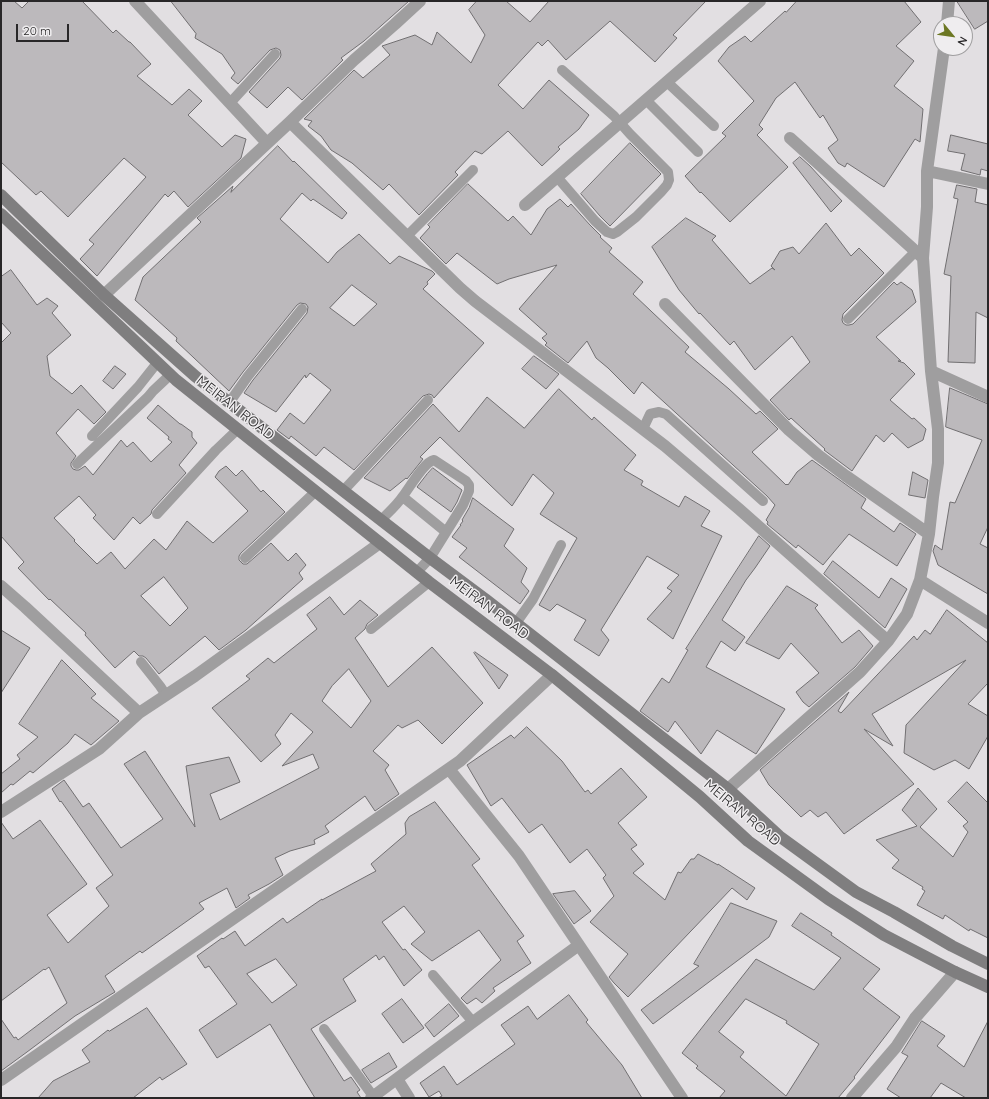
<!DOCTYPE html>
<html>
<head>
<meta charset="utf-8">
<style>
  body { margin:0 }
  #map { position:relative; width:989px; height:1099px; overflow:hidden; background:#e2dfe2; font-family:Quicksand,sans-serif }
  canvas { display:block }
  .frame { position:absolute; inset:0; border:2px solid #282728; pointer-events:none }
  .north { position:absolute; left:933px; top:16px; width:40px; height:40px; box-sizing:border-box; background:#efedef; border:1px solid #9f9e9f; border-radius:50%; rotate:119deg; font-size:11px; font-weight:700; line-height:16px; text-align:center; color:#282728 }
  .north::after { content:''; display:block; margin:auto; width:14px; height:18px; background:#6c7723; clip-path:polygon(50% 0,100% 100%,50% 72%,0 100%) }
  .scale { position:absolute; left:16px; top:24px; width:53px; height:18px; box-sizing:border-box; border:2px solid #282728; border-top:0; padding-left:5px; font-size:12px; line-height:14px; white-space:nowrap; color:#282728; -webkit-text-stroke:3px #efedef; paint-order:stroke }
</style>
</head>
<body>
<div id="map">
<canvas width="989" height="1099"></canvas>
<div class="frame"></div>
<div class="north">N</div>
<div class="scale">20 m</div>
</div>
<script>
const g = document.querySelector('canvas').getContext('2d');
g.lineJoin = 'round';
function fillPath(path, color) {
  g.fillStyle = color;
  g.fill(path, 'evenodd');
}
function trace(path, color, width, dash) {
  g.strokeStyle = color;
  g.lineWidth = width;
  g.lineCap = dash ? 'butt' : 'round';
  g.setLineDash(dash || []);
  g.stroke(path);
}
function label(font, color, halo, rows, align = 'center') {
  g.font = font + ' Quicksand,sans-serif';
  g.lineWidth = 3;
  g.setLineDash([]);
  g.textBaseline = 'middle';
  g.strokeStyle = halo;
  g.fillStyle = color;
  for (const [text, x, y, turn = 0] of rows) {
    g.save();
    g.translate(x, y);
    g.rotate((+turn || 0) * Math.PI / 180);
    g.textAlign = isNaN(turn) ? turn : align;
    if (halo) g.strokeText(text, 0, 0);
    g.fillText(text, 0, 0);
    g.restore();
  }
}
const building = new Path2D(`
  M1,1H14L22,8L29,1H82L113,33L116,30L129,42H130L151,64L137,76L172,105L189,89L202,101L188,115L222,147L235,135L246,139L241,158L188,207L174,191L168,197L165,194L97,276L80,259L94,244L89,240L146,177L124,158L68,217L41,191L36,195L1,162Z
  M171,1H409L364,41L341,58L343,60L302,100L288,87L267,108L249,92L280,58L281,55L280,50L276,48L270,50L238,84L231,78L235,73L222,54L195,38L196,34Z
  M477,1H506L530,22L549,1H706L673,35L677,38L655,62L610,21L566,60L548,40L542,46L538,42L498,85L523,109L549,80L589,115L579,129L558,147L560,149L542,166L508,131L482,154L475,151L455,172L458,175L419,215L389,184L383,190L352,163L331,150L321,136L308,126L312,121L304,119L354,70L363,78L390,55L382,46L415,35L432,45L437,32L471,63L485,35L469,10Z
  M797,1H904L921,22L896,46L914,61L894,86L923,109L920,142L915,139L884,187L847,163L845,167L838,163L828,148L838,140L823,115L820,118L795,82L776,98L759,125L763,129L757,135L788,167L730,222L701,192L700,193L685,176L726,136L722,133L754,101L718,61L729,47L745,36L751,42L785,11L786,12Z
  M957,1H988V21L975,29Z
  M951,135L988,144V171L981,169L980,175L961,170L965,154L948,151Z
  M630,143L661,174L610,226L600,216L581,194Z
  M278,146L293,162L294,161L347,213L342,219L313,199L311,201L302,193L280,219L328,263L337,252L359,234L390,264L399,256L432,271L435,274L427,282L428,284L423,289L484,343L434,398L432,395L429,394L423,396L354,470L324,447L316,456L291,436L289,439L277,430L290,413L304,424L331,390L310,373L306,378L305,375L276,412L244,393L253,380L307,313L308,307L306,304L300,303L297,305L243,372L229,391L176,341L177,338L135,300L143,277L201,222L197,218L233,186L231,192ZM352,285L377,304L354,326L330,308Z
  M800,157L810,166L842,201L831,212L793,163Z
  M468,184L508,221L513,216L531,235L547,209L560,199L568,207L571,204L590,225L601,236L600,237L612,248L609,252L643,282L633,294L689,347L685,352L729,389L756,414L760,411L778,429L752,452L786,485L787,484L788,485L797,472L812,460L866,499L861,508L894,532L900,523L916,534L897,566L849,534L823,565L798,545L796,548L767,524L768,522L766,520L775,505L767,496L642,382L634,394L608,368L596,358L587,341L568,363L545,345L547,343L542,338L547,334L519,309L557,265L509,279L497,284L457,253L446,264L420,238L430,227L428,225Z
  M957,185L977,189L975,202L988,205V318L976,312L975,363L948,362L951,276L944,274L958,199L954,198Z
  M686,218L716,236L712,240L750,284L772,268L775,270L771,266L780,251L793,247L799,254L826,223L851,256L859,248L884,273L843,314L842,320L843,323L846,325H849L853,324L894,282L897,285L901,282L912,290L916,302L876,337L901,361H898L904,363L915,374L890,400L912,419L914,418L926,429L923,440L908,448L892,433L884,442L876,435L852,471L824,450L825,449L791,418L789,420L770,400L810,362L792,336L755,370L734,341L730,345L700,313L699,314L679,290L652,247Z
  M11,270L37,305L47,298L58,306L52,313L71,335L47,356L50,376L72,394L81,385L106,412L94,424L78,409L56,433L76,456L71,463V466L73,469L76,470H79L85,466L93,475L121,440L127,447L133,442L151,462L172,442L168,439L169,437L147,418L158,405L180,424H181L192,432V437L197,443L179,465L186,473L152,510L151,514L140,524L133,517L114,540L93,518L96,515L79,496L54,518L75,540L74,541L97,564L111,552L125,569L154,539L166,550L187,521L213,543L248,511L215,477L219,471L226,466L236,476L242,470L261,492L263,490L285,512L241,553L239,556V560L243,564H247L271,543L288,561L296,553L306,565L299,573L303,579L246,630L219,650L205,636L159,674L146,658L143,656H139L134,651L115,668L85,635L86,633L50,599L49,600L18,568L24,562L1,536V343L11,333L1,322V277ZM164,577L188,608L170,626L141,596Z
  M534,356L559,374L546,389L522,369Z
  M115,366L126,374L113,389L103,381Z
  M950,388L988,404V527L980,544L988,548V594L938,565L933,551L935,545L942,550L950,502L955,503L982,440L946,427Z
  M559,389L592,420L594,417L636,455L624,470L643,481L641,485L679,507L685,496L710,511L701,526L722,536L673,639L647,619L672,591L667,588L679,575L647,556L601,630L609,640L599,656L574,640L586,620L557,604L550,611L539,605L577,538L540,514L554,493L533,474L512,506L440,437L420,457L423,459L407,479L406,478L390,491L364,478L433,404L459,432L487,397L524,428Z
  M433,468L462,490L457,502L451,512L417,487L427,474Z
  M913,472L928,480L925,498L909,495Z
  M473,498L514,529L504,546L527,568L521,582L529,591L520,604L459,557L467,548L452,537L461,525H460L463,521L462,520L469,508Z
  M759,536L770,546L755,568L746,580L722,620L745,637L735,651L721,641L706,667L785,709L756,754L717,730L701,754L675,721L668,732L640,711L662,678L669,683L688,650L686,649Z
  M833,561L879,598L891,578L907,589L885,628L824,574Z
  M787,586L818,605L815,608L842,643L859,630L873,646L855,667L809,707L803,702L796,692L819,673L791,643L779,659L746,643Z
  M330,597L344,615L360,600L378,615L367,624L365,629L355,638L388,687L432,647L483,703L442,744L418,720L402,728L398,725L373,751L389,765L385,770L399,794L375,811L365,796L325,826L329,832L314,840L315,844L290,851L275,858L283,875L269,884L248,895L250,898L236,908L227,888L199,903L204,909L142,953L140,951L105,976L115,992L75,1016L27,1052L1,1071V1019L14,1038L16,1037L18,1040L67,1003L49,967L45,970L44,969L1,1001V822L13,839L40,820L87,884L47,915L68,943L109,906L96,888L113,875L61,801L60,802L52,789L64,780L83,807L89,803L121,848L163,819L124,764L145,751L195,827L186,766L229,757L240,782L210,794L220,820L319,768L313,754L282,766L313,732L291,713L275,735L281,744L261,762L212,708L250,679L246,676L268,658L274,663L317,629L307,615ZM349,669L371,701L351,728L322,701L332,686Z
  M947,610L988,643V683L968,704L988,716V736L969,769L955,760L934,770L904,753L906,725L966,660L872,714L893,746L864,729L914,784L844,834L826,812L818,817L810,810L801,817L769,785L760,770L849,692L838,711L841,713L914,636L917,640L925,630L930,634Z
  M1,630L30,648L1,693Z
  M475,652L508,675L499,689L474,653Z
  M62,660L96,694L91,698L119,721L91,745L75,734L68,743L33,773L30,771L13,785L11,784L1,793V774L20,759L17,755L38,737L19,724Z
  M527,727L562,761L585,792L588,790L591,794L621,768L647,797L618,823L637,845L631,849L644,864L633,873L665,900L678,872L681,873L691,859H694L698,854L718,865V864L755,888L747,900L732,888L628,997L614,983L609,977L628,954L590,922L614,896L603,878L606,875L587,849L570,863L542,824L529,833L502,798L491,806L467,765L511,735L514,738Z
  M967,782L988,803V938L970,929L969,931L945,915L943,919L917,905L925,891L922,889L923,887L892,868L899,860L876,840L917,826L902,810L918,788L937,809L920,827L953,857L968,832L963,826L968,822L948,802Z
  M435,802L480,859L472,865L524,936L517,941L531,963L493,988L495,991L482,1003L476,998L467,1004L461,998L501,960L479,930L432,961L411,944L425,932L404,906L382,922L403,950L405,949L422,970L415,976L404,986L384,956L379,960L376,955L343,979L356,1001L311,1029L344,1081L351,1077L360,1090L357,1092L361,1098H315L270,1024L217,1058L199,1030L237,1004L209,966L205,968L197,956L222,938L223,939L235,931L245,946L283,918L287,923L322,899V900L376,871L371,864L406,834L405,823L409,817ZM276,959L297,985L272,1003L247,974Z
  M575,891L591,911L574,924L553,894Z
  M731,903L777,921L769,937L653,1024L641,1010L699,966L694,964Z
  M801,913L832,933L831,935L880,969L863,989L900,1017L854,1077L855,1078L838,1098H719L725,1091L696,1068L698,1066L682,1053L756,959L814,990L841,958L792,926ZM746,999L787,1021L786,1023L819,1044L786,1096L740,1057L744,1052L719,1032Z
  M569,995L588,1020L586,1022L622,1065L642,1098H438L442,1096L439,1091L429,1097L420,1083L444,1066L457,1085L515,1044L501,1025L528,1006L537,1019Z
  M402,999L424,1028L403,1043L382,1014Z
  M449,1004L459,1016L434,1037L425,1025Z
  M147,1008L187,1064L162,1080L160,1077L133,1098H38L53,1081L90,1062L82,1050L108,1030L109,1031Z
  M922,1021L945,1036L937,1046L964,1067L988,1021V1098H966L941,1083L930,1098H901L887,1089L908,1056L902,1053Z
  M389,1053L397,1067L371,1083L362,1070Z`);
const lane = new Path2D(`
  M667,82L714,126
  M646,100L698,152
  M230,103L275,54
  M557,177L595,221L607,232L613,234L617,232L636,217L661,192L667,185L669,180L668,172L630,134L614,116L562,70
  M407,236L473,170
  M848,319L916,251
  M229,403L248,376L302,309
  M643,429L650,414L659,412L666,414L763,501
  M92,436L138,387L157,363
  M77,464L148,397L153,391L170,375
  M343,491L428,400
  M403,497L446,532
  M157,514L216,450L238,429
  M381,520C389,512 397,505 403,496C410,487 424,462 434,460L466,481L469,485V491L463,505L430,558L417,572
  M245,558L292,514L316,491
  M516,623L533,599L561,545
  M371,629L429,582
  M141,662L160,686L166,695
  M433,975L473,1022
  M324,1029L373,1096`);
const street = new Path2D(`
  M135,1L267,143
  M947,24L949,1
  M290,122L460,288L475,301L665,446L739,509L888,641
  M790,138L923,258
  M927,171L988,184
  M525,205L760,1
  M104,295L290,122L354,60L395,24L420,1
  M665,304L789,430L818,455L846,476L929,534
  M931,371L988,397
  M920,580L988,623
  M1,586L25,607L139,713
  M449,769L519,856L682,1098
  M728,789L860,672L888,641L907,614L920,580L929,534L933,497L938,463V429L931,371L923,258L927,207V171L944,48
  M1,812L99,749L139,713L195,676L380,543
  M397,1079L409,1098
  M1,1080L460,761L552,675
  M371,1098L473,1022L579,945
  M852,1098L896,1047L915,1018L955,972`);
const secondary = new Path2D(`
  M1,195L104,295L195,376L430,558L485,599L728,789L779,836L856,892L894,912L952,946L988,964
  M1,214L176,380L429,582L552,675L700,797L748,841L828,899L884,935L955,972L988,987`);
const streetNames = [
  ["MEIRAN ROAD",235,408,38],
  ["MEIRAN ROAD",489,608,37],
  ["MEIRAN ROAD",742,813,40]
];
fillPath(building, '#bcb9bc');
trace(building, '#716f71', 1);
trace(lane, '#9f9e9f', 10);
trace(street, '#9f9e9f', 12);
trace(secondary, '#7f7e7f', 12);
label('14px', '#282728', '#efedef', streetNames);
</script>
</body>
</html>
